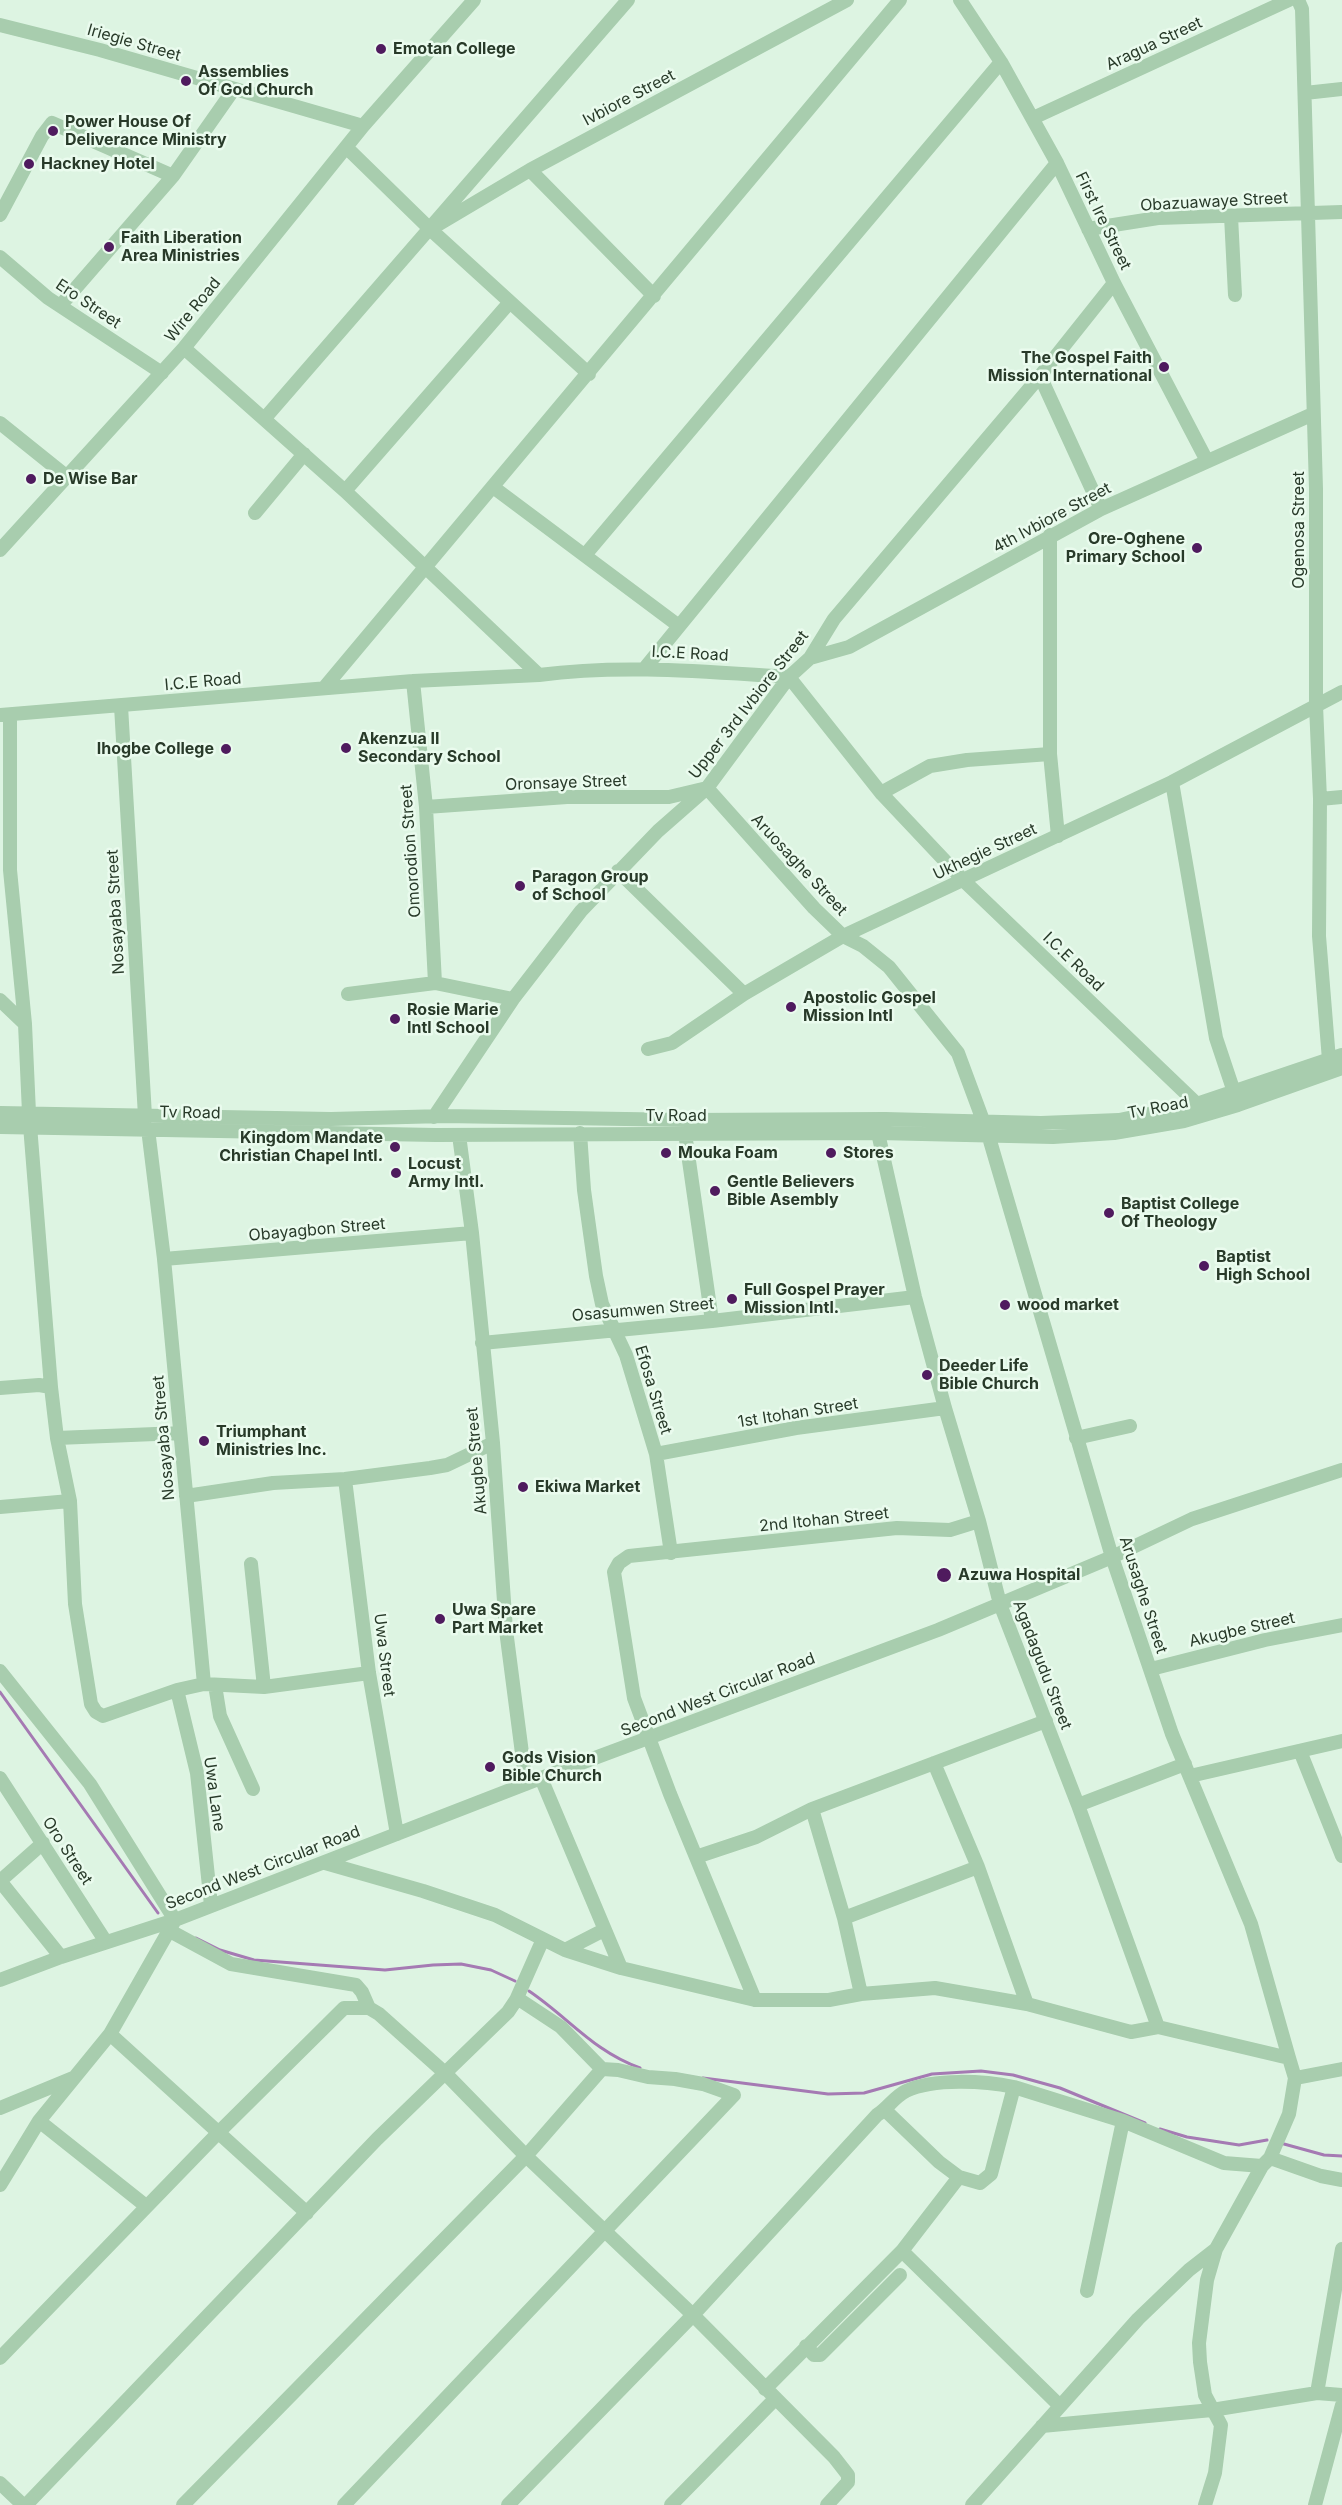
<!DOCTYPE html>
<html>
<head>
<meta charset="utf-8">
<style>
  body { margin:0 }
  canvas { display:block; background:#ddf4e2 }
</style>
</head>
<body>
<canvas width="1342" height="2505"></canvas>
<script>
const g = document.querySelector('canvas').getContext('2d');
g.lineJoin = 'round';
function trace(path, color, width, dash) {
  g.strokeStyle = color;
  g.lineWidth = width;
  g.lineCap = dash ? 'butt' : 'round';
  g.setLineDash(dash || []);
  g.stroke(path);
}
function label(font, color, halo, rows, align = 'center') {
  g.font = font + ' Inter,sans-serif';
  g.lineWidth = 5;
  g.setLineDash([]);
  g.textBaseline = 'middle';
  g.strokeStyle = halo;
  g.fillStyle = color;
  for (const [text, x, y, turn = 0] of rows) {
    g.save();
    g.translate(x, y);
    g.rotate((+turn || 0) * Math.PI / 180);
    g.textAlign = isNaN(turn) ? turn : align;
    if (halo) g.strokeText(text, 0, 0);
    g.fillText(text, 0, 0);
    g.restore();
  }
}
const stream = new Path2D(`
  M0,1692L158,1913
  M196,1938L220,1950L254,1960L385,1970L433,1965L461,1964L491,1970L515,1981
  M529,1991C569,2018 593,2051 640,2068
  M703,2078L828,2094L864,2093L932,2074L981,2071L1013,2075L1060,2088L1145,2123
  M1160,2129L1187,2137L1239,2145L1267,2140
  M1284,2144L1324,2155L1342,2156`);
const minor = new Path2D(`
  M960,0L1001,62L1057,163L1114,283L1207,461
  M1298,0L1302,9L1316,489V705L1320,799L1319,936L1329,1060
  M0,25L100,50L363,126
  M1305,93L1342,89
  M1033,118L1289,0
  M346,147L430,229L589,374
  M530,170L654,296
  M0,215L42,136L52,123L173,176
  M1231,216L1235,295
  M439,224L530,170L847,0
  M1088,229L1158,218L1342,212
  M0,257L48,298L162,373
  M61,305L173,176L234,89
  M184,348L345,491L539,675
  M1040,376L1101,509
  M265,418L628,0
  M0,423L66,476
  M493,487L679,626
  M345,491L510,302
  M255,513L304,454
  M1050,535V754L1058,836
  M0,550L184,348L363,126L474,0
  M585,555L1001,62
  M810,658L849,647L1101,509L1313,414
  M645,668L1057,163
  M413,681L426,807L435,983
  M324,688L900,0
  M121,706L145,1116
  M0,715L413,681L539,675C623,664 706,672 789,677L881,793L963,880L1197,1104
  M10,716V870L25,1024L29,1113L51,1387L57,1438L70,1501L75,1604L91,1704L96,1712L103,1716L177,1690L204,1684
  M1172,782L1216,1038L1234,1092
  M881,793L930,766L967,760L1050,754
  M1320,799L1342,797
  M426,807L567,797H669L707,788L814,908L843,936L863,946L889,967L958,1053L988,1134L1112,1557L1172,1734L1251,1924L1289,2058L1295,2078L1289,2114L1270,2158L1262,2166L1216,2249L1189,2270L1138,2319L972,2505
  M618,871L744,994
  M348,994L435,983L513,999
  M0,1000L25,1024
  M648,1049L672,1043L744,994L843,936L1172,782L1342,692
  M0,1113L331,1119L444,1116L686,1120L885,1119L1041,1123L1119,1120L1197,1104L1342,1055
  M434,1117L513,999L581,911L658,831L707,788L789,677L810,658L834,619L1040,376L1114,283
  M0,1127L436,1135L878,1133L1053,1137L1114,1133L1184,1121L1238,1105L1342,1068
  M148,1129L164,1259L204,1684L264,1687L369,1673
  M580,1133L584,1190L596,1276L602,1304L626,1355L656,1454L671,1553
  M685,1133L712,1321
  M878,1133L915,1297L945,1408L979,1521L1000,1604L1078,1805L1158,2027
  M459,1135L472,1233L493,1443L506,1630L526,1784
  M164,1259L472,1233
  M482,1343L712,1321L915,1297
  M0,1388L39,1385L51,1387
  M57,1438L180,1433
  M1076,1438L1130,1426
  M656,1454L796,1428L945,1408
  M345,1479L369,1673L397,1834
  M186,1496L273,1483L345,1479L430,1468L447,1465L493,1443
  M0,1507L70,1501
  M251,1564L264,1687
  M1151,1669L1265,1640L1342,1625
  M0,1671L90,1784L175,1920L110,2034L39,2121L0,2185
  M215,1685L220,1716L253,1789
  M177,1690L197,1773L211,1905
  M1300,1751L1342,1856
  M934,1763L978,1867L1027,2004
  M1190,1776L1342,1741
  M0,1778L106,1942
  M541,1778L621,1968
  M1078,1805L1185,1764
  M812,1809L844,1918L861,1994
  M43,1843L0,1881L61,1957
  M696,1857L756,1837L812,1809L1046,1721
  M325,1863L423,1891L495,1915L565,1950L621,1968L755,2000H829L861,1994L935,1988L1027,2004L1131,2032L1158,2027L1289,2058
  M844,1918L978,1867
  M170,1931L231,1964L356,1985L362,1992L369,2008
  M565,1950L604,1930
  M0,1980L61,1957L175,1920L541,1778L938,1630L1112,1557L1192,1519L1342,1470
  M755,2000L670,1794L634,1698L614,1572L619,1563L629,1556L897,1528L950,1530L979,1521
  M110,2034L307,2213
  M1295,2078L1342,2069
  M0,2108L73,2078
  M39,2121L146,2206
  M1270,2158L1321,2176L1342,2180
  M959,2177L980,2183L991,2174L1014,2087
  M902,2251L1059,2405
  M1087,2291L1123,2121
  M806,2346L814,2355H820L900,2275
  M0,2358L219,2132L344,2008H369L379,2014L445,2073L526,2156L693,2315L834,2457L848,2475V2482L827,2505
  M765,2389L902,2251L959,2177L939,2162L885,2110
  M1317,2393L1342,2249
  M1042,2426L1212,2410L1317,2393L1342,2395
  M0,2483L23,2505
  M26,2505L377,2139L508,2012L516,2000L543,1939
  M183,2505L526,2156L602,2069
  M344,2505L734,2095L703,2084L675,2079L648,2077L618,2070L602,2069L561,2027L517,1998
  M508,2505L693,2315L877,2115C888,2108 894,2097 906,2091C934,2078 984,2081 1014,2087L1123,2121L1224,2163L1262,2166
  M671,2505L775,2399
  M1205,2505L1215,2473L1221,2425L1205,2395L1200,2362L1199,2343L1207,2280L1216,2249
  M1315,2505L1342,2405`);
const markers = [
  [381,49,6,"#4f1b5e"],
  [186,81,6,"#4f1b5e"],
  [53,131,6,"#4f1b5e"],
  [29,164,6,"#4f1b5e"],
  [109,247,6,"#4f1b5e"],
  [1164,367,6,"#4f1b5e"],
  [31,479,6,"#4f1b5e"],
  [1197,548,6,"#4f1b5e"],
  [346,748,6,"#4f1b5e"],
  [226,749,6,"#4f1b5e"],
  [520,886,6,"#4f1b5e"],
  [791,1007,6,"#4f1b5e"],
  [395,1019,6,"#4f1b5e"],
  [395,1147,6,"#4f1b5e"],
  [666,1153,6,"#4f1b5e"],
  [831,1153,6,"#4f1b5e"],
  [396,1173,6,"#4f1b5e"],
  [715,1191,6,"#4f1b5e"],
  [1109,1213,6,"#4f1b5e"],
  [1204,1266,6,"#4f1b5e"],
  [732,1299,6,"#4f1b5e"],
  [1005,1305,6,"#4f1b5e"],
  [927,1375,6,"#4f1b5e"],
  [204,1441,6,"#4f1b5e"],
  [523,1487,6,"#4f1b5e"],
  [944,1575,8,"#4f1b5e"],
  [440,1619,6,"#4f1b5e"],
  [490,1767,6,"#4f1b5e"]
];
const streetNames = [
  ["Iriegie Street",134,43,16],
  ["Aragua Street",1154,44,-25],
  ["Ivbiore Street",629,98,-28],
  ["Obazuawaye Street",1214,202,-3],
  ["First Ire Street",1103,221,64],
  ["Ero Street",88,304,34],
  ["Wire Road",193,310,-51],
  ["4th Ivbiore Street",1052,518,-28],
  ["Ogenosa Street",1299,530,-90],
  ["I.C.E Road",690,654,3],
  ["I.C.E Road",203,682,-5],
  ["Upper 3rd Ivbiore Street",749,705,-52],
  ["Oronsaye Street",566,783,-2],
  ["Omorodion Street",411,851,-94],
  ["Ukhegie Street",985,852,-25],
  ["Aruosaghe Street",799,865,47],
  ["Nosayaba Street",116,912,-93],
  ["I.C.E Road",1073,962,44],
  ["Tv Road",1158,1108,-11],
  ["Tv Road",190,1113,1],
  ["Tv Road",676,1116],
  ["Obayagbon Street",317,1230,-5],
  ["Osasumwen Street",643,1310,-5],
  ["Efosa Street",653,1390,73],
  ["1st Itohan Street",798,1413,-9],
  ["Nosayaba Street",164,1438,-95],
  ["Akugbe Street",477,1461,-95],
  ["2nd Itohan Street",824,1520,-6],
  ["Arusaghe Street",1143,1595,72],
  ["Akugbe Street",1242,1630,-13],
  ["Uwa Street",384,1655,83],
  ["Agadagudu Street",1042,1665,69],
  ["Second West Circular Road",718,1695,-21],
  ["Uwa Lane",214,1794,82],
  ["Oro Street",67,1851,57],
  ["Second West Circular Road",263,1868,-21]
];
const poiNames = [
  ["Emotan College",393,49],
  ["Assemblies",198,72],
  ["Of God Church",198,90],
  ["Power House Of",65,122],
  ["Deliverance Ministry",65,140],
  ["Hackney Hotel",41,164],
  ["Faith Liberation",121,238],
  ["Area Ministries",121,256],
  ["The Gospel Faith",1152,358,"right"],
  ["Mission International",1152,376,"right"],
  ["De Wise Bar",43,479],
  ["Ore-Oghene",1185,539,"right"],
  ["Primary School",1185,557,"right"],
  ["Akenzua II",358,739],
  ["Secondary School",358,757],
  ["Ihogbe College",214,749,"right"],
  ["Paragon Group",532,877],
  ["of School",532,895],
  ["Apostolic Gospel",803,998],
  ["Mission Intl",803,1016],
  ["Rosie Marie",407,1010],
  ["Intl School",407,1028],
  ["Kingdom Mandate",383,1138,"right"],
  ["Christian Chapel Intl.",383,1156,"right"],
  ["Mouka Foam",678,1153],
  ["Stores",843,1153],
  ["Locust",408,1164],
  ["Army Intl.",408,1182],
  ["Gentle Believers",727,1182],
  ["Bible Asembly",727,1200],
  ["Baptist College",1121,1204],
  ["Of Theology",1121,1222],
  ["Baptist",1216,1257],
  ["High School",1216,1275],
  ["Full Gospel Prayer",744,1290],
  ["Mission Intl.",744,1308],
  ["wood market",1017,1305],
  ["Deeder Life",939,1366],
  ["Bible Church",939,1384],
  ["Triumphant",216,1432],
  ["Ministries Inc.",216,1450],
  ["Ekiwa Market",535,1487],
  ["Azuwa Hospital",958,1575],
  ["Uwa Spare",452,1610],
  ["Part Market",452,1628],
  ["Gods Vision",502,1758],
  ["Bible Church",502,1776]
];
trace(stream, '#a57ab3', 3);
trace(minor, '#a8cdae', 14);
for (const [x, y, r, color] of markers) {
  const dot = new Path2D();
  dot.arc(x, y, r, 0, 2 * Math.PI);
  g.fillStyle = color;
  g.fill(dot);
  trace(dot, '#eafbee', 2);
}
label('16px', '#283a29', '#eafbee', streetNames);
label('bold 16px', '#283a29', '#eafbee', poiNames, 'left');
</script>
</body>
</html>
